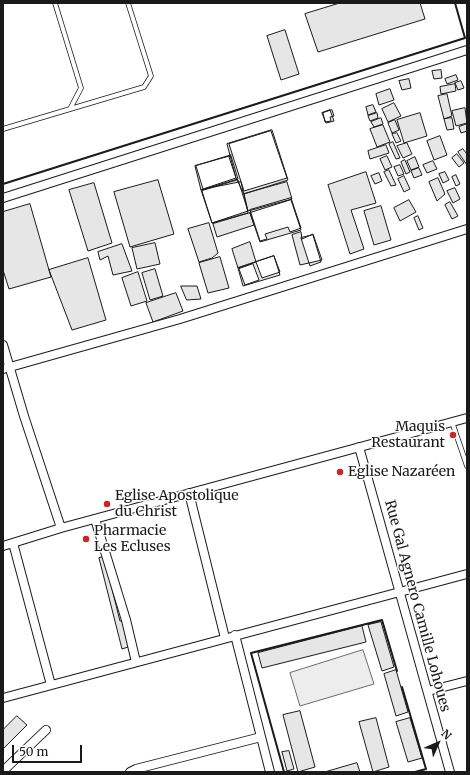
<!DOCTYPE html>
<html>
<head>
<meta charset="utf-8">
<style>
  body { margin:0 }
  #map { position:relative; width:470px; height:775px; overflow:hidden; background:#fff; font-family:Merriweather,serif }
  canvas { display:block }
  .frame { position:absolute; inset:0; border:4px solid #1a1a1a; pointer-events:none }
  .north { position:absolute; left:418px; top:723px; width:40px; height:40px; -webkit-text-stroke:3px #fff; paint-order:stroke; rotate:45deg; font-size:11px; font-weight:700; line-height:16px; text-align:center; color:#1a1a1a }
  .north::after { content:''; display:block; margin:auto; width:14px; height:18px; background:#1a1a1a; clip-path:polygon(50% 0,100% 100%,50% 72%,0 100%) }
  .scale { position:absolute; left:12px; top:745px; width:70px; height:18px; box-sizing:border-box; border:2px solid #1a1a1a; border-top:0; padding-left:5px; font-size:12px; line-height:14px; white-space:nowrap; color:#1a1a1a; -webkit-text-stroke:3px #fff; paint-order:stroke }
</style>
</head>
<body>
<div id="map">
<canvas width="470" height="775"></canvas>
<div class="frame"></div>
<div class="north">N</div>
<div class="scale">50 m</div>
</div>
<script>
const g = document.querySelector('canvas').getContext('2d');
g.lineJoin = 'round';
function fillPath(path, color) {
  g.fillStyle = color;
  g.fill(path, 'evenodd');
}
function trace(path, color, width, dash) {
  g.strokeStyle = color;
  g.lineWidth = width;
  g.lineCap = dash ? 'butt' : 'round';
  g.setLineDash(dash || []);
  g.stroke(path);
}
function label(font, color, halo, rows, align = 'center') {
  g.font = font + ' Merriweather,serif';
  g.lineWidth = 3;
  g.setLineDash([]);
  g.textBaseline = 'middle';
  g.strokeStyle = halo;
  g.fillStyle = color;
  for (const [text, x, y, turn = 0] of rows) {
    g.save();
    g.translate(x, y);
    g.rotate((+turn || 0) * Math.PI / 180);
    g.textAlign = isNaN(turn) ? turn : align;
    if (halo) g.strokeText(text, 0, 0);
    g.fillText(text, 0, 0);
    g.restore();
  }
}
const built = new Path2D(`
  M363,650L374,684L300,706L290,673Z`);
const building = new Path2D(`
  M340,3H420L425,19L318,52L305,14Z
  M285,30L299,74L281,80L267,36Z
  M441,70L442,78L434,79L432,71Z
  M456,75L458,80L447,84L445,79Z
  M409,79L411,88L402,90L399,81Z
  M461,81L464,88L458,90L455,83Z
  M455,84L456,91L441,94L440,87Z
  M390,89L394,100L379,105L376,94Z
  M447,94L452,116L444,119L438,96Z
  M394,103L401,116L388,122L382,109Z
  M373,105L376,112L368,115L366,107Z
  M465,108L467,123L456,126L452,111Z
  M330,110L334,121L326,123L322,113Z
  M332,110L334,116L330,117L331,121L325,122L323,113Z
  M377,113L378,118L370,121L368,116Z
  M420,113L427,136L404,143L397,120Z
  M381,118L383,124L374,127L371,122Z
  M452,118L454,129L447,130L444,119Z
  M395,120L399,130L392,133L388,123Z
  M467,124V131L461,133L459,127Z
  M383,125L390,142L377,147L370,129Z
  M272,130L288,180L244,194L236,178L227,144Z
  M271,131L287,178L244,191L229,144Z
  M397,133L401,141L396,143L392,134Z
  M440,136L447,155L434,160L427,141Z
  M393,142L400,158L396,159L389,144Z
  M407,143L412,154L403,158L397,146Z
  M386,145L389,153L370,159L368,151Z
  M463,149L467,154V165L458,152Z
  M457,154L464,163L459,167L452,158Z
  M231,155L229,157L236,178L203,189L196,166Z
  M231,156L238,179L201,190L195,166Z
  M387,156L392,167L385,170L380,159Z
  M415,157L419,167L411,170L407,161Z
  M405,160L410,172L406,174L401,162Z
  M433,161L437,169L427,173L423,165Z
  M400,165L404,174L398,176L394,167Z
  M419,168L422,175L414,178L411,171Z
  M389,170L396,185L391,186L384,172Z
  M366,172L376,203L351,210L364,249L350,254L328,185Z
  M445,172L449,180L443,183L439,174Z
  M379,173L382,181L375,184L371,176Z
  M456,175L460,184L456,186L452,177Z
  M404,176L410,189L404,192L398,179Z
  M438,178L445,194L437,201L429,182Z
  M158,180L174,234L130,247L114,192Z
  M238,180L248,211L212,223L202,191Z
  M241,182L248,213L212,223L201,190Z
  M287,182L292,199L248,211L244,194Z
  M94,183L112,243L88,251L69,190Z
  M455,188L460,199L453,203L447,191Z
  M291,198L301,228L290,232L288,227L265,234L267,239L260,241L250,210Z
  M291,200L301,230L260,242L250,213Z
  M409,200L416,212L400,221L394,208Z
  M450,202L458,216L452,219L445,205Z
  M30,204L51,277L9,289L3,270V212Z
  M381,206L391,240L374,245L364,211Z
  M250,213L254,225L217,237L213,224Z
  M418,216L423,228L419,230L414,218Z
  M209,223L218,253L212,258L199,262L188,229Z
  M301,232L302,239L313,234L322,260L300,265L292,235Z
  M313,235L321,262L310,266L301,238Z
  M250,242L256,262L238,268L232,249Z
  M155,243L160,264L137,269L132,248Z
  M122,244L132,271L113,275L108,256L100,260L98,252Z
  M274,256L280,275L243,286L238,268Z
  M274,256L280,272L262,278L256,262Z
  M220,257L229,288L208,293L199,263Z
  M88,258L106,320L72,330L49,270Z
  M253,264L259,280L245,285L239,269Z
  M155,269L163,296L150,300L142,273Z
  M138,272L147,301L131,306L122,278Z
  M181,286H197L201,299L187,300Z
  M176,293L183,311L153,322L146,303Z
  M104,557L120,621H124L128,647L122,649L99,558Z
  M381,622L394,667L382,671L368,625Z
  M362,626L366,642L262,668L258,653Z
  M396,670L408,712L396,716L384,674Z
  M300,711L315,767L298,772L283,715Z
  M17,716L27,725L3,749V730Z
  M376,718L389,767L373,772L359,722Z
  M410,718L422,758L408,762L396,722Z
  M289,751L294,769L287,771L282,752Z
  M357,763L360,772H325Z`);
const service = new Path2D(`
  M55,3L81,88L70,109
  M3,129L144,87L151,76L128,3
  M452,422L467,466`);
const minor = new Path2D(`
  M3,198L467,50
  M3,345L24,416L61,528
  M3,369L180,319L467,229
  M359,447L450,772
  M189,493L225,638
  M95,519L126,620L136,662
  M13,543L51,685
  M3,546L61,528L467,418
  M235,635L270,772
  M428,691L467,681
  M3,698L467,574
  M3,771L46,730
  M130,772L136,769L261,737`);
const wall = new Path2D(`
  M3,184L465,38L455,3
  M402,687L426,769L415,772
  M284,772L251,653L382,620L397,671`);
const markers = [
  [453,435,4,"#c62828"],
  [340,472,4,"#c62828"],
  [107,504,4,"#c62828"],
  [86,539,4,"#c62828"]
];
const poiNames = [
  ["Maquis",445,427,"right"],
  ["Restaurant",445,443,"right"],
  ["Eglise Nazaréen",348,472],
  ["Eglise Apostolique",115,496],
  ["du Christ",115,512],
  ["Pharmacie",94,531],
  ["Les Ecluses",94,547]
];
const streetNames = [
  ["Rue Gal Agnero Camille Lohoues",417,606,75]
];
fillPath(built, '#ededed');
trace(built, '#6a6a6a', 1);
fillPath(building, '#e6e6e6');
trace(building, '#1a1a1a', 1);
trace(service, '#1a1a1a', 5.5);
trace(minor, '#1a1a1a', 10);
trace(service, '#fff', 4);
trace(minor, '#fff', 8);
trace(wall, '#1a1a1a', 2);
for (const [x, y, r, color] of markers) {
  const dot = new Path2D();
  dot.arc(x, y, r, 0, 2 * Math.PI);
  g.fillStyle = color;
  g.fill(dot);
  trace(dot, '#fff', 1.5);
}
label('14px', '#1a1a1a', '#fff', poiNames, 'left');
label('14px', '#1a1a1a', '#fff', streetNames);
</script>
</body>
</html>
